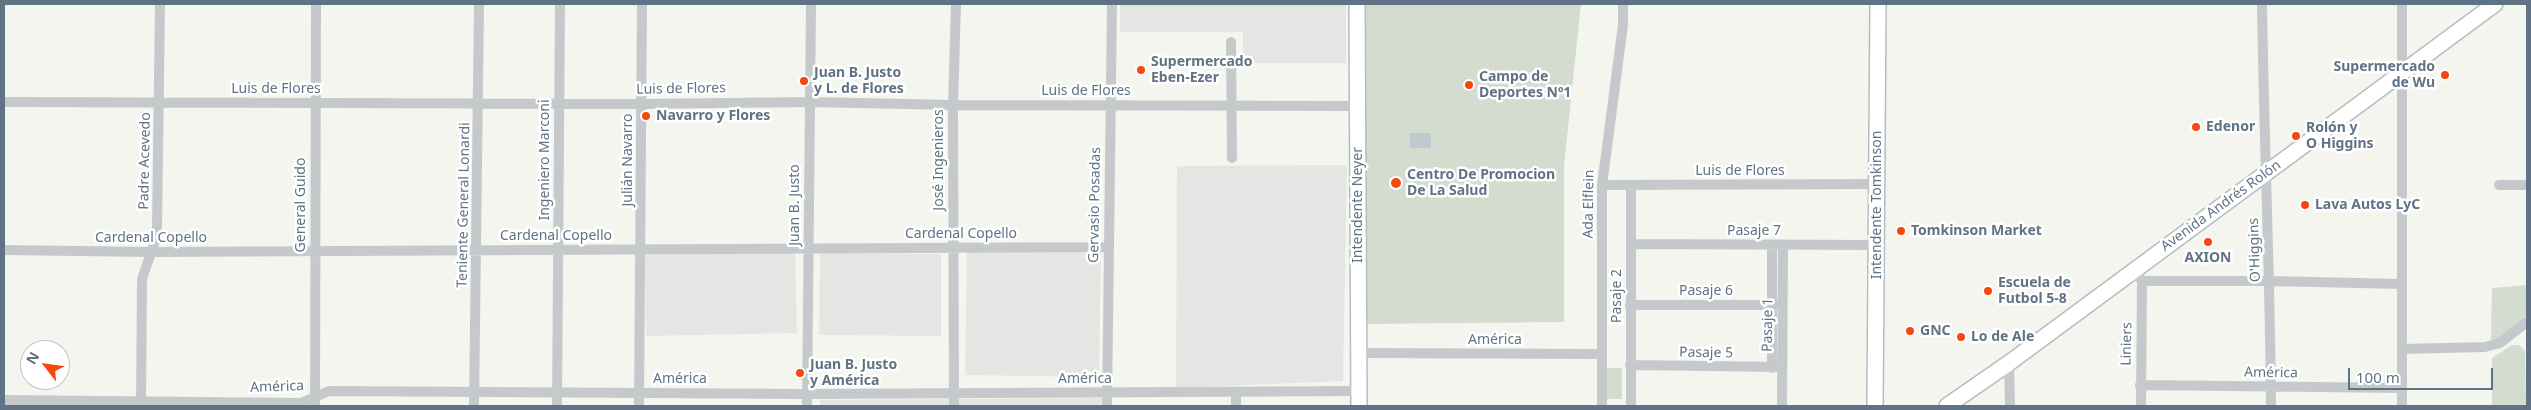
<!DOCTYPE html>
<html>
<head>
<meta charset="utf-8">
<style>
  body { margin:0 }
  #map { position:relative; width:2531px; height:410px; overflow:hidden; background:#f4f5ef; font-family:"Noto Sans",sans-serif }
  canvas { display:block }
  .frame { position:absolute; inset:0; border:5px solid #607384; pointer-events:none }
  .north { position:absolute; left:20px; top:340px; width:50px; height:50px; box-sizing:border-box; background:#fff; border:1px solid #bfc7ce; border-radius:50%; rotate:300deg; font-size:14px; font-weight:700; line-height:20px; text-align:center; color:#607384 }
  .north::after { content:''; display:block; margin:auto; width:18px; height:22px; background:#f6470e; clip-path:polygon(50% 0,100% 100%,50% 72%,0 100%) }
  .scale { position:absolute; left:2348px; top:368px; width:145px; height:22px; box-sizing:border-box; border:2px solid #607384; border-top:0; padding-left:6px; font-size:15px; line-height:18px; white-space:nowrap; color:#607384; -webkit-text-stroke:4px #fff; paint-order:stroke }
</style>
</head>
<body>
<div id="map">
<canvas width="2531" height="410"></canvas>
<div class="frame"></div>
<div class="north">N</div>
<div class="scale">100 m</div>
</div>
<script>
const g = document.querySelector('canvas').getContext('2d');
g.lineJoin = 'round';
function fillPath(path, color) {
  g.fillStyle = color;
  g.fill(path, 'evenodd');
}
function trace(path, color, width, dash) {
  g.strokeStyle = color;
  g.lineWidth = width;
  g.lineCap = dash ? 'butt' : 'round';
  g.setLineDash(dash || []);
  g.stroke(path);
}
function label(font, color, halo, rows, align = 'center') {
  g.font = font + ' "Noto Sans",sans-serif';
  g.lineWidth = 5;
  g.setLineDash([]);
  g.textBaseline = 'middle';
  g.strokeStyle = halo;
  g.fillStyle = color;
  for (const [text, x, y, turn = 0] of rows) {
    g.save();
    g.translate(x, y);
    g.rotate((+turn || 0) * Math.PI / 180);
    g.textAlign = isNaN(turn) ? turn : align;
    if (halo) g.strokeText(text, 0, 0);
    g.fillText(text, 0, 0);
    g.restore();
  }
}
const built = new Path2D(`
  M1120,4H1346V63H1243V32H1120Z
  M1347,165L1343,381L1176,388L1177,166Z
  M967,249L1101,250L1099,377L965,375Z
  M795,252L797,333L646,336L645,255Z
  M820,253L941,254V336L819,335Z
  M1102,398L1101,406H820V400Z`);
const green = new Path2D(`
  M1365,4H1581L1564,166V322L1366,324Z
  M2527,285V315L2504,337L2491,341L2492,288Z
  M2512,345H2519L2525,351L2526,406H2492V358Z
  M1606,368H1622V399H1606Z`);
const water = new Path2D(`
  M1410,133H1431V148H1410Z`);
const street = new Path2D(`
  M2262,4C2264,138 2270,272 2271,406
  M1231,42L1232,158
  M4,102L642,104L809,102L953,105L1358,106
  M1602,185L1878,184
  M2499,185H2527
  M1631,244L1877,245
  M4,250L151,252L1109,247
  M2135,269L2142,281H2270L2402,284
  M1630,305H1782
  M2402,349L2485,347L2500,343L2527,322
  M1359,353L1602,354
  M2009,363L2010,406
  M1630,365L1781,367
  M1772,368V245
  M2140,385L2402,388
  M4,400L301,403L329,391L807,394L1359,391
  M141,406L142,279L155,241L157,227L160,4
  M315,406L316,4
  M474,406L479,4
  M557,406L560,4
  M639,406L642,4
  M807,406L811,4
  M954,406L953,105L956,4
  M1107,406L1112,4
  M1236,406V393
  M1602,406V185L1623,25V4
  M1631,406V185
  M1782,406L1783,245
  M2141,406L2142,281
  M2402,406V4`);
const secondary = new Path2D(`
  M1357,4L1359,406
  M1875,406L1878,4
  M1947,406L2009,363L2495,4`);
const markers = [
  [1141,70,5,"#f6470e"],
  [2445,75,5,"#f6470e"],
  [804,81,5,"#f6470e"],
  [1469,85,5,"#f6470e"],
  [646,116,5,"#f6470e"],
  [2196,127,5,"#f6470e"],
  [2296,136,5,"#f6470e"],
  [1396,183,6,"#f6470e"],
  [2305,205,5,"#f6470e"],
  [1901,231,5,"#f6470e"],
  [2208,242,5,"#f6470e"],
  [1988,291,5,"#f6470e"],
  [1910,331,5,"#f6470e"],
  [1961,337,5,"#f6470e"],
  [800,373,5,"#f6470e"]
];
const poiNames = [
  ["Supermercado",1151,62],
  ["Eben-Ezer",1151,78],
  ["Supermercado",2435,67,"right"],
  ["de Wu",2435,83,"right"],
  ["Juan B. Justo",814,73],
  ["y L. de Flores",814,89],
  ["Campo de",1479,77],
  ["Deportes Nº1",1479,93],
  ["Navarro y Flores",656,116],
  ["Edenor",2206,127],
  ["Rolón y",2306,128],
  ["O Higgins",2306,144],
  ["Centro De Promocion",1407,175],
  ["De La Salud",1407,191],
  ["Lava Autos LyC",2315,205],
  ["Tomkinson Market",1911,231],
  ["AXION",2208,258,"center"],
  ["Escuela de",1998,283],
  ["Futbol 5-8",1998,299],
  ["GNC",1920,331],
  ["Lo de Ale",1971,337],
  ["Juan B. Justo",810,365],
  ["y América",810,381]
];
const streetNames = [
  ["Luis de Flores",276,89],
  ["Luis de Flores",681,89,-1],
  ["Luis de Flores",1086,91],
  ["Ingeniero Marconi",545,160,-90],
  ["Julián Navarro",628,160,-90],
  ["José Ingenieros",939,160,-90],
  ["Padre Acevedo",145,161,-89],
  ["Luis de Flores",1740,171],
  ["Ada Elflein",1589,204,-89],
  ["General Guido",301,205,-90],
  ["Teniente General Lonardi",464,205,-89],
  ["Juan B. Justo",795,205,-90],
  ["Gervasio Posadas",1095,205,-89],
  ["Intendente Neyer",1358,205,-90],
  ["Intendente Tomkinson",1877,205,-90],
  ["Avenida Andrés Rolón",2221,206,-36],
  ["Pasaje 7",1754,231],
  ["Cardenal Copello",961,234],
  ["Cardenal Copello",556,236],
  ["Cardenal Copello",151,238],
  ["O'Higgins",2255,250,-92],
  ["Pasaje 6",1706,291],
  ["Pasaje 2",1617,296,-90],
  ["Pasaje 1",1768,325,-89],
  ["América",1495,340],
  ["Liniers",2127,344,-89],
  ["Pasaje 5",1706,353,1],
  ["América",2271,373,1],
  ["América",680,379],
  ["América",1085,379],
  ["América",277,387,-2]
];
fillPath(built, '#e5e6e3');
fillPath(green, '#d4dcd0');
fillPath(water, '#becad0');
trace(secondary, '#b7bcc1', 18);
trace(street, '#c6c9cc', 10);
trace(secondary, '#fff', 15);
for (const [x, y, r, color] of markers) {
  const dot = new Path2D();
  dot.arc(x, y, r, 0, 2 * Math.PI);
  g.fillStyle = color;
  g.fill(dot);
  trace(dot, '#fff', 2);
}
label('bold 14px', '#607384', '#fff', poiNames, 'left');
label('14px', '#607384', '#fff', streetNames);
</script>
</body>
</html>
